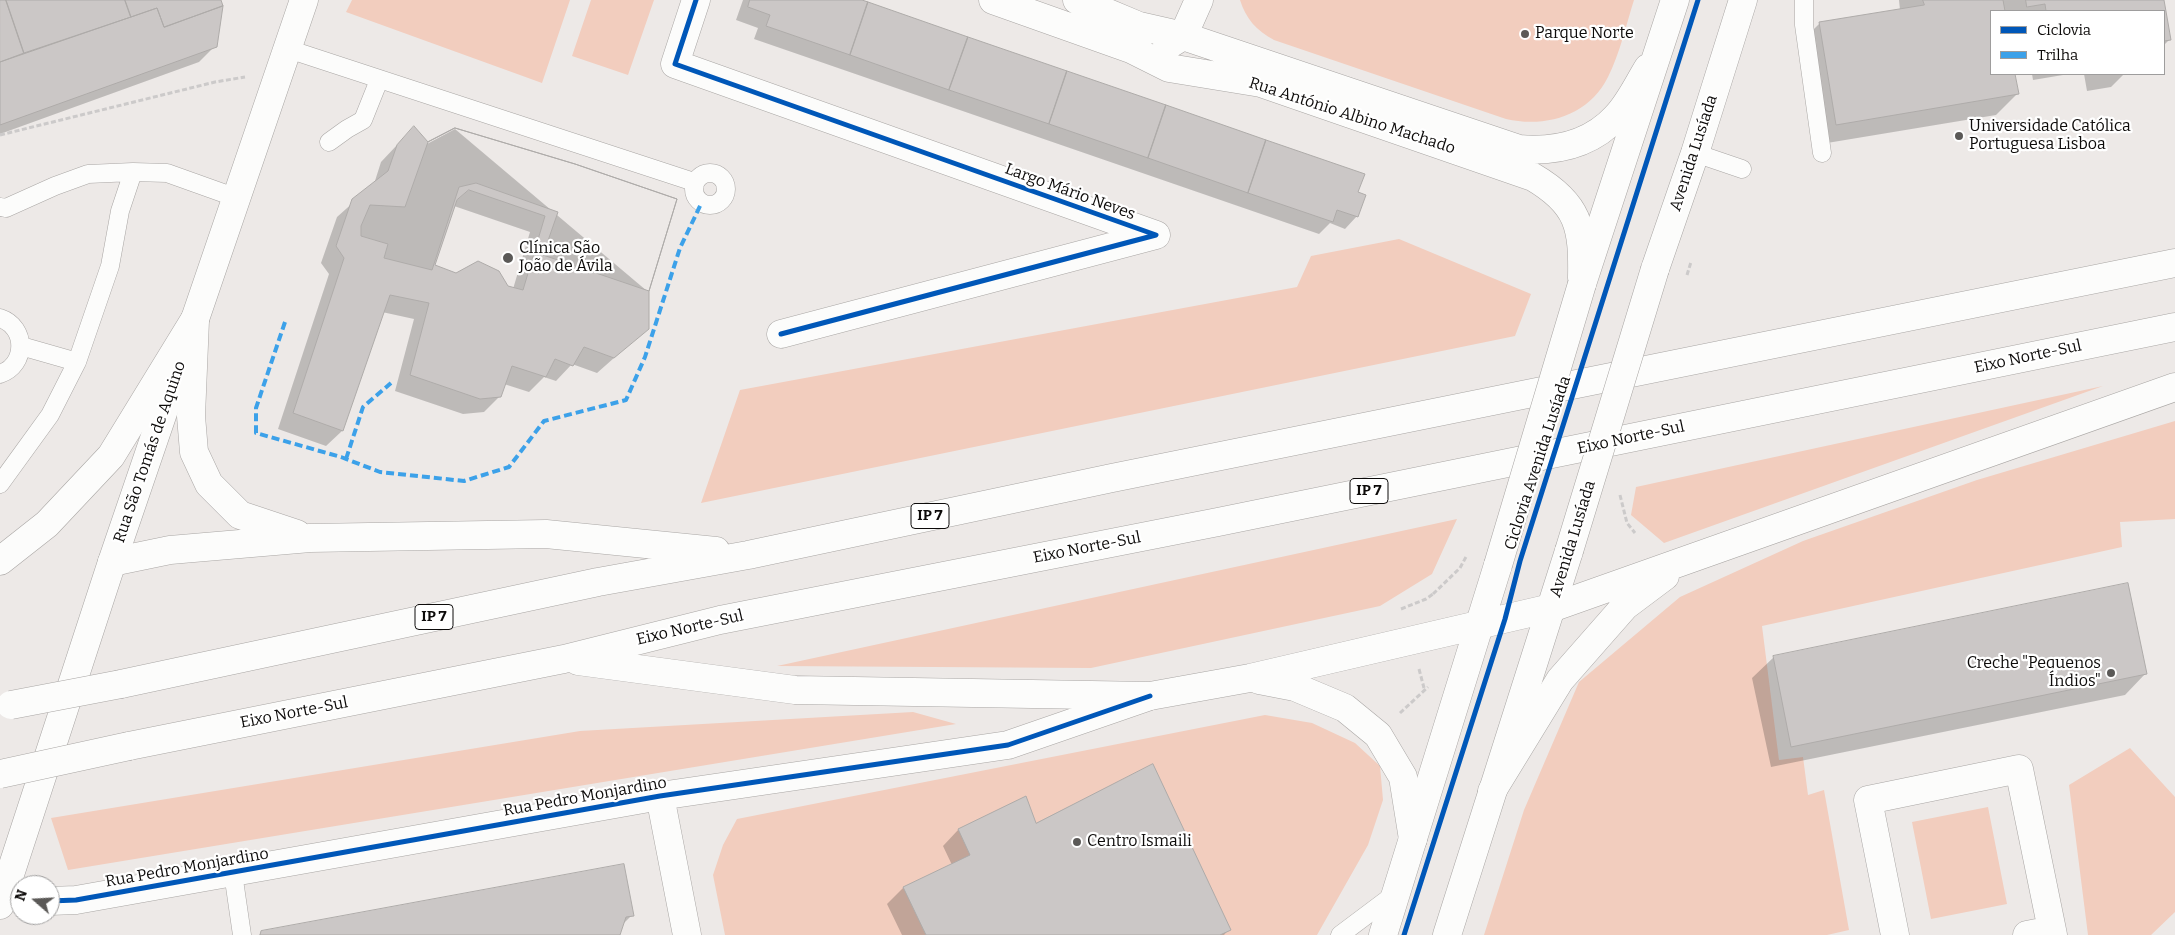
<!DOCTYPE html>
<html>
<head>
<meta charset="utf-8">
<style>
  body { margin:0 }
  #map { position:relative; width:2175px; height:935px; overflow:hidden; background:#ede9e7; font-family:Bitter,serif }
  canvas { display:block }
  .legend { position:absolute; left:1990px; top:10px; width:175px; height:65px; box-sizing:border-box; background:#fff; border:1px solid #9e9d9d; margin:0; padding:6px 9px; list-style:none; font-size:15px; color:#0d0b0a }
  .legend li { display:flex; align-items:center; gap:10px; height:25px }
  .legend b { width:25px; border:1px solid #9e9d9d }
  .north { position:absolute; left:10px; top:875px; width:50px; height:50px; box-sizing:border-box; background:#fff; border:1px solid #9e9d9d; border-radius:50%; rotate:289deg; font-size:14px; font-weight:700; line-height:20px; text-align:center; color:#0d0b0a }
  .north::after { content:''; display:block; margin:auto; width:18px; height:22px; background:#5b5957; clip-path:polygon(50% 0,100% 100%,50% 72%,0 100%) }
</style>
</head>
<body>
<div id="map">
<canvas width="2175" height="935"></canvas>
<ul class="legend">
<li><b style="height:6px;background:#0057b8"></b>Ciclovia</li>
<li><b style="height:6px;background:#3ca1e9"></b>Trilha</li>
</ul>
<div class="north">N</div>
</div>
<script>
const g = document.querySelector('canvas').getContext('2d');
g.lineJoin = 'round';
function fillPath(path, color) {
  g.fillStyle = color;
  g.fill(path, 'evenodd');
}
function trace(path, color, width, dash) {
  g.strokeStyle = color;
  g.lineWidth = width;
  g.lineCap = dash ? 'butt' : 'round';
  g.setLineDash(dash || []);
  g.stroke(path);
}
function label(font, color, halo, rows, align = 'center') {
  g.font = font + ' Bitter,serif';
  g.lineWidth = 4.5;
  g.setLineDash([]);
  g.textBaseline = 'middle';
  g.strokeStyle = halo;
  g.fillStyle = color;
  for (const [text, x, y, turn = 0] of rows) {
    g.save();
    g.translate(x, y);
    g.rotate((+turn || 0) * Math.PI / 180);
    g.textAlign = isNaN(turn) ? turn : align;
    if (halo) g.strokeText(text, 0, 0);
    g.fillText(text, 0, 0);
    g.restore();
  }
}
const green = new Path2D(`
  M352,0H570L542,83L346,12Z
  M591,0H654L628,75L572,56Z
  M1240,0H1634C1626,25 1620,53 1608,77C1589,116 1545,128 1506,119L1274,40C1256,30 1246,19 1240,0Z
  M1399,239L1531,294L1515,336L701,503L740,390L1297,287L1311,256Z
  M2103,386L1664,543L1631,515L1636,487Z
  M2175,421V519L2120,522L2122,547L1762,626L1779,760L1803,757L1808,795L1824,790L1849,930L1827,935H1484L1524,810L1579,682L1680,597L1803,541L1977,480Z
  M1457,519L1432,574L1380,606L1091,668L777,666Z
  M913,712L956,724L68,870L51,818L580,731Z
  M1265,715L1312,723L1355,743L1380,766L1383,800L1368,845L1317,935H725L713,875L723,845L737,819Z
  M2130,748L2175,797V912L2151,935H2088L2069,785Z
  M1988,807L2007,904L1931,919L1912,822Z`);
const shadow = new Path2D(`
  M0,0H219L215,46L199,62L0,134Z
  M743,0H858L1357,193V216L1345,229L1330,223L1319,234L754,39L758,28L736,20Z
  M1899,0H2163L2169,40L2164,45V11H1991V74H2014L2017,94L1996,115L1815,145L1799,44L1820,23L1900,10Z
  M2032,74H2069L2033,80Z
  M2084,74H2124L2111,87L2087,91Z
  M413,128L427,144L455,129L647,291L648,328L597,373L572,364L556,381L544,377L529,392L504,384L500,396L484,412L463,414L395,391L414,319L382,312L342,431L326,446L278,429L329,274L321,263L337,217L374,184L381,162ZM454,206L530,232L513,289L456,274L434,266Z
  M1774,657L2146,673L2125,695L1771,767L1752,678Z
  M1025,797L1035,824L1229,929L1224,935H902L887,904L903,888L952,865L943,846L958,830Z
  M632,915L621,926L618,935H259L261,933Z`);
const building = new Path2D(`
  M0,0H6L24,53L0,62Z
  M6,0H125L131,17L24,53Z
  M125,0H221L223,6L164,27L157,8L131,17Z
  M750,0H862L868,2L850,55L766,26L770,15L748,7Z
  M1923,0H2003L2005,11H1991V74H2015L2019,94L1836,125L1819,22L1924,5Z
  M2026,0H2164L2171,40L2164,41V11H2046L2045,4L2027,7Z
  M868,2L968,37L949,90L850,55Z
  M223,6L217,47L0,125V62L157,8L164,27Z
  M968,37L1067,71L1049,124L949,90Z
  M1067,71L1166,105L1148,158L1049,124Z
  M1166,105L1266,140L1248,193L1148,158Z
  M414,126L428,142L455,128L575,164L677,199L649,291V329L614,358L584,347L573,366L555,359L546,377L512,366L501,397L480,399L410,375L429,303L390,295L343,431L293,413L344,258L336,246L352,199L388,171L397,145ZM469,190L545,216L523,290L508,286L499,271L478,261L456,273L435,265L457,200Z
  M455,128L575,164L677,199L649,291L543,255L558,212L476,183L459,187L432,270L384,258L388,244L361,236V226L370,205L405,207L428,142Z
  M1266,140L1365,174L1358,192L1366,195L1358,217L1337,210L1333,222L1248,193Z
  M2128,583L2147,674L1791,747L1773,656Z
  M1153,764L1231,930L1220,935H926L903,887L970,855L958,829L1026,796L1036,823Z
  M624,864L634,916L626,917L620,935H260L261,931Z`);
const path = new Path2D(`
  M0,135L215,82L245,77
  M1620,495L1627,523L1635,533
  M1401,609L1426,599L1433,594
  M1419,669L1424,688
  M1400,713L1428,687`);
const service = new Path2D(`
  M1804,0V25L1822,153
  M288,49L694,182
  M329,142L347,129L363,120L379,80
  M1695,153L1742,169
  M694 189a16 16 0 1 1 32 0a16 16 0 1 1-32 0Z
  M0,207L6,208L55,186L88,174L133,172
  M0,318C27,327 27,365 0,374
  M21,346L77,362
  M0,484L50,415L77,362L110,266L120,211L133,172L167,173L237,198
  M233,873L242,935
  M1340,935L1396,893`);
const minor = new Path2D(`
  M696,0L675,64L1156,235L781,334
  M993,0L1131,49L1169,68L1261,83L1533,177C1579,204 1583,227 1582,278
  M1077,0L1139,26L1183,36L1519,149C1555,152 1590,145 1616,117C1629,104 1638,84 1648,68
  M1167,46L1183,36L1199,0
  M660,796L687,935
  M50,901L76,900L660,796L1008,745L1147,697
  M0,905L112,562L304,0
  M1895,935L1868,800L2019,769L2052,930
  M2027,935L2052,930L2053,935`);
const primary = new Path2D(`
  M1655,269L1695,153L1743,0
  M1582,284L1675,0
  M1383,935L1498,565
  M1447,935L1569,551`);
const trunk = new Path2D(`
  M195,320L191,416L194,452L209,484L240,515L297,534
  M0,561L47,524L111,456L195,319
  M112,562L170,550L310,538L546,534L716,551
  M578,661L795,690L1150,696L1250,678L1551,608L2175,387
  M1259,680L1295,687L1345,708L1378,735L1403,777L1413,839
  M121,684L598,582L748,555L1112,478L2175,263
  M129,746L564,659L720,620L1218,522L2175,327
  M1492,791L1560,680L1625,606L1665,576`);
const pathBridge = new Path2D(`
  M1687,275L1691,262
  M1433,594L1460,568L1467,555`);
const primaryBridge = new Path2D(`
  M1569,551L1655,269
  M1498,565L1582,284`);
const trunkBridge = new Path2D(`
  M11,705L121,684
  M0,774L129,746`);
const quiet = new Path2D(`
  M285,322L256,408V433L341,457L380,472L464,481L509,467L544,421L626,400L645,357L680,248L701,204
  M346,459L363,407L391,383`);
const cycleway = new Path2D(`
  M696,0L675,64L1156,235L781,334
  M50,901L76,900L660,796L1008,745L1150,696
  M1404,935L1505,619L1520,561L1698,0`);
const markers = [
  [1525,34,5,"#5b5957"],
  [1959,136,5,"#5b5957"],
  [508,258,6,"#5b5957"],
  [2111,673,5,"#5b5957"],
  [1077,842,5,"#5b5957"]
];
const shields = [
  [1369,491,38],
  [930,516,38],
  [434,617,38]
];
const shieldNames = [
  ["IP 7",1369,491],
  ["IP 7",930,516],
  ["IP 7",434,617]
];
const poiNames = [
  ["Parque Norte",1535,34],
  ["Universidade Católica",1969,127],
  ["Portuguesa Lisboa",1969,145],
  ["Clínica São",519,249],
  ["João de Ávila",519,267],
  ["Creche \"Pequenos",2101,664,"right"],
  ["Índios\"",2101,682,"right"],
  ["Centro Ismaili",1087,842]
];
const streetNames = [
  ["Rua António Albino Machado",1352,116,18],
  ["Avenida Lusíada",1694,153,-72],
  ["Largo Mário Neves",1070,192,20],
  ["Eixo Norte-Sul",2028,357,-12],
  ["Eixo Norte-Sul",1631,438,-12],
  ["Rua São Tomás de Aquino",150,452,-71],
  ["Ciclovia Avenida Lusíada",1538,463,-72],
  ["Avenida Lusíada",1573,539,-73],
  ["Eixo Norte-Sul",1087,548,-11],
  ["Eixo Norte-Sul",690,628,-13],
  ["Eixo Norte-Sul",294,713,-11],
  ["Rua Pedro Monjardino",585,797,-10],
  ["Rua Pedro Monjardino",187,868,-10]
];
fillPath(green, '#f2cdbe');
fillPath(shadow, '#0003');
fillPath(building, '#cbc7c6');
trace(building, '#aeaba9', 1);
trace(service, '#a9a6a4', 19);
trace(minor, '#a9a6a4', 29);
trace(primary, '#a9a6a4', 29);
trace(trunk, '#a9a6a4', 29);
trace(path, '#cccaca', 3, [5, 2.5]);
trace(service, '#fcfcfb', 18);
trace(minor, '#fcfcfb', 28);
trace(primary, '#fcfcfb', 28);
trace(trunk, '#fcfcfb', 28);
trace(primaryBridge, '#a9a6a4', 29, []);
trace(trunkBridge, '#a9a6a4', 29, []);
trace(pathBridge, '#cccaca', 3, [5, 2.5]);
trace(primaryBridge, '#fcfcfb', 28);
trace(trunkBridge, '#fcfcfb', 28);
trace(quiet, '#3ca1e9', 4, [8, 4]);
trace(cycleway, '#0057b8', 5);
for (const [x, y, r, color] of markers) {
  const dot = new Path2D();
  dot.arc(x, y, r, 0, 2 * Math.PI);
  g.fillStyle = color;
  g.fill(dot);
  trace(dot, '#fff', 2);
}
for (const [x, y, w] of shields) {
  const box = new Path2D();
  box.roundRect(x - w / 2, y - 12.5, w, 25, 4);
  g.fillStyle = '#fff';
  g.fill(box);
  trace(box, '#0d0b0a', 1);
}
label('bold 15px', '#0d0b0a', null, shieldNames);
label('16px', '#0d0b0a', '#fff', poiNames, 'left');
label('16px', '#0d0b0a', '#fff', streetNames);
</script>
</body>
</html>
